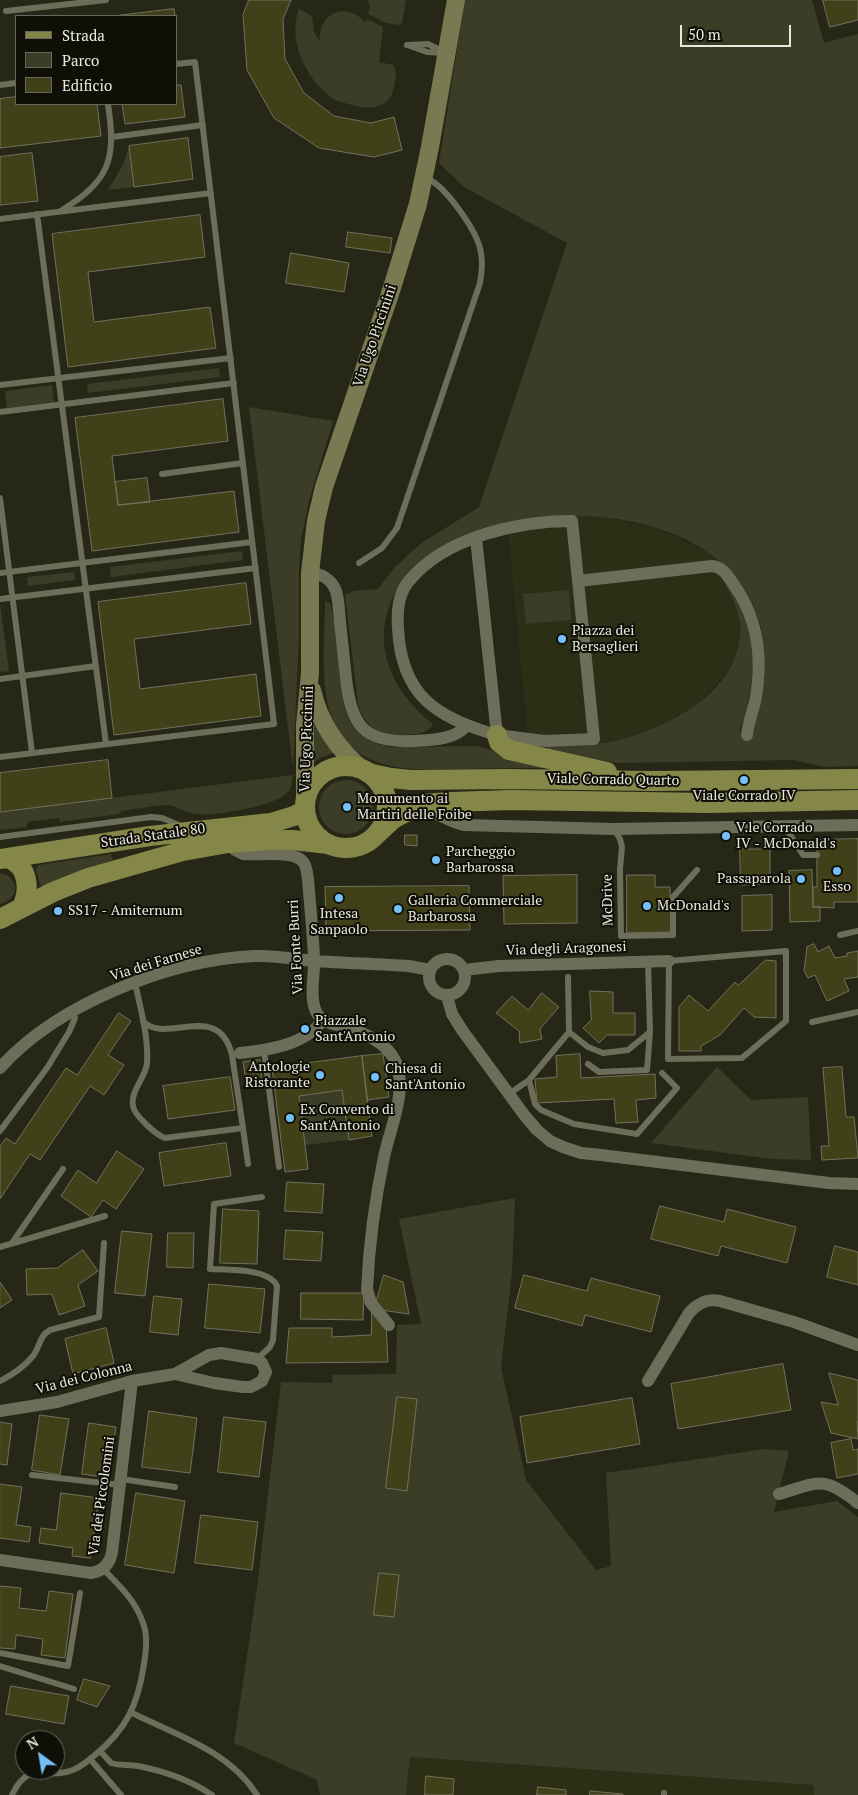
<!DOCTYPE html>
<html>
<head>
<meta charset="utf-8">
<style>
  body { margin:0 }
  #map { position:relative; width:858px; height:1795px; overflow:hidden; background:#262716; font-family:"PT Serif",serif }
  canvas { display:block }
  .legend { position:absolute; left:15px; top:15px; width:162px; height:90px; box-sizing:border-box; background:#0f0f08; border:1px solid #66675e; margin:0; padding:6px 9px; list-style:none; font-size:15px; color:#e9eadf }
  .legend li { display:flex; align-items:center; gap:10px; height:25px }
  .legend b { width:25px; border:1px solid #66675e }
  .north { position:absolute; left:15px; top:1730px; width:50px; height:50px; box-sizing:border-box; background:#0f0f08; border:1px solid #66675e; border-radius:50%; rotate:328deg; font-size:14px; font-weight:700; line-height:20px; text-align:center; color:#e9eadf }
  .north::after { content:''; display:block; margin:auto; width:18px; height:22px; background:#75c0f6; clip-path:polygon(50% 0,100% 100%,50% 72%,0 100%) }
  .scale { position:absolute; left:680px; top:25px; width:111px; height:22px; box-sizing:border-box; border:2px solid #e9eadf; border-top:0; padding-left:6px; font-size:15px; line-height:18px; white-space:nowrap; color:#e9eadf; -webkit-text-stroke:4px #0f0f08; paint-order:stroke }
</style>
</head>
<body>
<div id="map">
<canvas width="858" height="1795"></canvas>
<ul class="legend">
<li><b style="height:6px;background:#858748"></b>Strada</li>
<li><b style="height:14px;background:#3c3d27"></b>Parco</li>
<li><b style="height:14px;background:#404118"></b>Edificio</li>
</ul>
<div class="north">N</div>
<div class="scale">50 m</div>
</div>
<script>
const g = document.querySelector('canvas').getContext('2d');
g.lineJoin = 'round';
function fillPath(path, color) {
  g.fillStyle = color;
  g.fill(path, 'evenodd');
}
function trace(path, color, width, dash) {
  g.strokeStyle = color;
  g.lineWidth = width;
  g.lineCap = dash ? 'butt' : 'round';
  g.setLineDash(dash || []);
  g.stroke(path);
}
function label(font, color, halo, rows, align = 'center') {
  g.font = font + ' "PT Serif",serif';
  g.lineWidth = 4;
  g.setLineDash([]);
  g.textBaseline = 'middle';
  g.strokeStyle = halo;
  g.fillStyle = color;
  for (const [text, x, y, turn = 0] of rows) {
    g.save();
    g.translate(x, y);
    g.rotate((+turn || 0) * Math.PI / 180);
    g.textAlign = isNaN(turn) ? turn : align;
    if (halo) g.strokeText(text, 0, 0);
    g.fillText(text, 0, 0);
    g.restore();
  }
}
const built = new Path2D(`
  M557,516H583L610,518L654,527L704,550L728,569L749,597L759,622L762,634L764,648L750,737L739,733L750,694L752,657L750,631L724,582L738,614L740,635L739,646L736,656L725,675L699,703L662,725L622,739L582,746L529,745L507,523Z
  M410,1757L813,1785L814,1795H406Z`);
const green = new Path2D(`
  M367,0H406L402,23L399,25L386,23L368,14L370,5Z
  M465,0H812L824,43L858,34V766L825,767L793,760L616,763L548,749V746C569,746 589,746 609,742C664,731 745,691 740,624C738,607 729,593 722,578C731,590 741,604 746,618C759,654 752,697 739,732L750,737C755,702 769,653 759,621C732,533 621,507 540,519C530,520 517,520 507,523C496,527 486,535 477,540C452,554 426,568 401,583C367,635 387,688 433,724C431,727 428,730 424,732C413,737 383,735 373,728C366,722 360,713 358,704L345,595L354,591L378,589L394,568L420,544L479,507L567,243L464,187L439,163Z
  M299,9L312,16L314,32L320,42C317,14 345,0 365,22L367,19L383,27L379,62L393,65C398,72 395,79 394,87C390,109 370,110 352,105C345,103 337,102 331,97C306,79 287,39 299,9Z
  M129,146L134,187L108,190L123,165Z
  M219,368L220,377L88,393L87,384Z
  M52,385L54,402L7,408L5,391Z
  M249,407L333,421L309,501L301,539L299,568V637L293,769Z
  M242,551L243,560L111,577L110,567Z
  M74,572L75,580L28,586L27,577Z
  M569,590L571,620L526,624L523,594Z
  M325,601L330,603L332,608C335,628 337,648 339,669C343,709 345,738 390,747L477,746L549,768C521,768 493,768 465,769C412,770 350,775 330,712C320,680 325,635 325,601Z
  M0,603L9,671L0,672Z
  M314,726H316L336,752L320,758L312,763Z
  M293,775C292,781 292,788 287,793C275,806 213,817 195,814C185,813 177,805 166,805C151,806 136,809 121,811L120,814L60,822L59,818L27,822V827L0,830V812Z
  M319 807a27 27 0 1 1 54 0a27 27 0 1 1-54 0Z
  M111,854L113,860L45,886H42L40,884L36,869L39,865Z
  M0,873C12,875 21,888 11,898C8,901 4,903 0,904Z
  M717,1067L751,1100L808,1097L811,1160L771,1159L651,1143Z
  M342,1090L349,1140L305,1145L299,1096Z
  M515,1198L512,1273L501,1367L526,1480L596,1570L611,1566L606,1473L764,1449L789,1451L774,1512L837,1501L858,1517V1795H814L813,1785L410,1757L406,1795H320L317,1780L234,1743L257,1588L281,1382L332,1383L333,1375L396,1374L397,1325L421,1324L399,1219Z`);
const building = new Path2D(`
  M249,0H291L283,19L285,59L304,93L334,116L371,123L394,117L402,150L374,157L319,148L274,118L247,70L243,15Z
  M823,0H858V20L830,27Z
  M174,9L175,16H114Z
  M176,85H181L185,117L125,124L122,104H176Z
  M16,97V104H97L101,136L0,148V99Z
  M188,138L193,179L134,187L129,146Z
  M32,153L38,201L0,205V157Z
  M200,215L205,257L88,272L94,322L210,307L216,348L68,367L52,234Z
  M348,232L392,238L390,253L346,247Z
  M291,253L349,263L344,292L286,283Z
  M223,399L228,441L112,456L118,505L234,491L239,532L92,551L75,418Z
  M147,478L150,502L118,505L115,482Z
  M246,583L251,624L134,639L140,689L256,674L261,716L114,735L98,602Z
  M108,760L112,798L0,812V773Z
  M405,835H417V846L405,845Z
  M858,839V902H834V908L813,907V887H817V840Z
  M740,849H770V884L741,885Z
  M812,870L813,907L820,906V921L790,922L789,871Z
  M577,875V923L504,924L503,876Z
  M627,875H655V887H670L671,932L627,933Z
  M469,886L470,930L326,931L325,887Z
  M772,895V930L742,931V896Z
  M814,944L818,952L829,946L835,958L847,956V953L858,951V977L844,979L849,991L827,1001L815,975L808,978L804,971L807,947Z
  M766,960L776,961V1018L754,1017L744,1008L720,1035L701,1046V1051H679V1007L689,995L708,1011L735,982L738,985Z
  M590,991L613,992V1013H635V1035H607L599,1043L583,1028L591,1020Z
  M542,993L559,1007L540,1029L542,1039L520,1043L519,1031L496,1013L512,996L528,1010Z
  M119,1013L131,1021L108,1055L124,1065L104,1095L90,1086L40,1160L30,1154L0,1199V1146L6,1138L15,1144L66,1068L77,1075Z
  M383,1054L389,1097L367,1100L362,1056Z
  M580,1054L581,1078L655,1074L656,1098L636,1100L638,1122L616,1123L614,1099L537,1103L535,1079L557,1077L556,1056Z
  M362,1056L372,1136L349,1140L342,1090L299,1096L308,1169L285,1172L272,1068Z
  M260,1060L262,1080L246,1082L243,1062Z
  M842,1067L846,1117H854L858,1158L822,1160L821,1146H829L823,1068Z
  M230,1077L235,1110L168,1119L163,1086Z
  M226,1143L231,1176L164,1186L159,1153Z
  M117,1151L144,1169L116,1209L103,1200L91,1217L61,1196L78,1170L96,1183Z
  M287,1182L324,1184L322,1213L285,1211Z
  M660,1206L724,1222L727,1209L796,1227L787,1263L721,1246L718,1256L651,1239Z
  M223,1209L259,1211L257,1264L220,1263Z
  M286,1230L323,1232L321,1261L284,1259Z
  M122,1231L152,1234L145,1296L115,1293Z
  M168,1233H194L193,1268L167,1267Z
  M835,1246L858,1252V1285L827,1277Z
  M83,1250L98,1271L78,1285L85,1306L59,1315L52,1294L27,1295L26,1269L57,1268Z
  M384,1275L403,1282L409,1314L381,1310L376,1303Z
  M524,1275L587,1291L591,1278L660,1296L651,1332L585,1315L582,1326L515,1308Z
  M0,1282L12,1300L0,1308Z
  M209,1284L265,1289L260,1333L205,1328Z
  M301,1293H364L363,1320L301,1319Z
  M154,1296L182,1299L178,1335L150,1332Z
  M372,1311L386,1324L388,1362L286,1363L289,1328H332V1337L371,1335Z
  M106,1328L114,1363L73,1374L65,1339Z
  M783,1364L791,1410L678,1429L671,1384Z
  M829,1373L858,1380V1422H857L858,1439L831,1433L821,1402L838,1405Z
  M397,1397L417,1399L407,1491L386,1488Z
  M632,1398L640,1444L527,1463L520,1417Z
  M149,1411L197,1418L190,1473L142,1467Z
  M40,1415L69,1419L60,1475L32,1470Z
  M224,1417L266,1422L259,1477L218,1472Z
  M0,1422L12,1424L7,1465L0,1464Z
  M89,1423L116,1427L109,1478L82,1474Z
  M851,1439L853,1450L858,1449V1474L837,1478L831,1443Z
  M0,1484L22,1487L16,1525L31,1527L29,1542L0,1538Z
  M61,1493L99,1498L90,1558L72,1556L73,1548L39,1543L41,1528L56,1530Z
  M136,1493L185,1501L174,1573L125,1565Z
  M201,1515L258,1522L252,1570L195,1563Z
  M379,1573L399,1575L394,1617L374,1615Z
  M0,1586L21,1588L19,1608L46,1611L49,1591L73,1594L65,1658L41,1655L43,1639L16,1635L15,1649L0,1648Z
  M84,1679L110,1686L97,1707L77,1700Z
  M11,1686L69,1696L64,1724L6,1714Z
  M426,1776L454,1779L453,1795H425Z
  M538,1787L566,1790V1795H537Z
  M590,1791L623,1794V1795H590Z`);
const lane = new Path2D(`
  M6,11L106,0
  M407,45L428,44L444,52
  M410,46L427,52L444,53
  M0,85L16,83
  M112,137L203,125
  M62,210C111,180 116,158 108,104
  M37,214L106,744
  M0,219L211,193
  M0,385L231,358
  M0,412L234,383
  M162,474L243,463
  M0,498L32,753
  M359,563L382,548L397,528L480,283C482,272 483,259 480,248C475,229 444,183 425,178
  M0,573L252,542
  M0,599L256,568
  M0,679L96,666
  M0,757L274,724L195,62L176,64
  M785,827L803,855H817
  M614,829L620,839L622,847L620,869L621,936L673,935V897L697,870
  M0,837L151,817L162,818L181,826
  M840,935L858,931
  M786,951V1021L742,1058L668,1059L669,961Z
  M135,983C140,1006 149,1039 147,1063C146,1077 130,1091 133,1106C134,1115 156,1135 165,1138L243,1128L232,1055C218,999 165,1046 143,1021
  M812,1022L858,1012
  M569,1032L588,1047L603,1053L628,1050L650,1032L648,961
  M264,1050L279,1167
  M588,1064L599,1072L647,1070L650,1032
  M529,1080L535,1104L541,1110L574,1124L637,1134L677,1088L662,1073
  M509,1094L529,1080L569,1032L568,977
  M243,1128L248,1164
  M0,1131L47,1068L69,1032L75,1018L72,1011
  M12,1243L63,1169
  M0,1247L105,1216
  M257,1359L270,1347L273,1340L277,1286C269,1268 227,1270 210,1269L214,1204L262,1197
  M0,1381C12,1375 24,1367 33,1356C40,1347 39,1336 50,1330L99,1317L104,1243
  M32,1475L120,1485
  M121,1479L175,1487
  M0,1653L68,1666L80,1593
  M0,1666L74,1689
  M132,1713C177,1735 229,1751 257,1795
  M100,1751L111,1763C120,1766 129,1764 138,1766C164,1771 190,1780 212,1795
  M90,1759L121,1795
  M12,1795C29,1758 47,1781 73,1770C81,1767 89,1760 95,1755C127,1729 138,1704 144,1664C146,1651 148,1636 143,1623C136,1601 119,1585 103,1569
  M664,1795V1793`);
const street = new Path2D(`
  M476,538L497,735C436,718 401,695 398,628C397,611 398,594 409,581C445,537 518,521 572,521L594,739L545,741L497,735
  M310,573C323,574 331,579 336,591C339,601 339,612 340,622C342,641 344,660 346,678C351,725 363,743 413,741C430,740 455,740 466,726
  M578,581L712,566C723,567 728,576 734,585C759,620 763,660 755,702C752,713 748,724 747,735
  M419,809C435,810 448,822 464,825L613,829L858,825
  M228,843L235,850L243,854C259,856 295,849 304,863C307,868 307,874 308,879C310,906 313,932 314,959C315,976 308,1000 318,1015C324,1023 337,1025 346,1027C365,1033 392,1045 398,1068C405,1097 390,1129 384,1157C375,1200 369,1246 367,1289L371,1303L389,1325
  M429 977a18 18 0 1 1 36 0a18 18 0 1 1-36 0Z
  M464,970L499,966L669,961
  M447,996L452,1014L462,1030L525,1116L537,1130L550,1141L563,1147L581,1153L601,1155L829,1183L858,1184
  M240,1053C269,1050 305,1045 323,1020
  M0,1068C57,1004 169,960 254,956C274,955 294,959 314,961C346,963 377,964 409,966L430,970
  M648,1381L689,1313C698,1303 707,1298 720,1301L794,1322L858,1345
  M0,1411L57,1402L132,1381L175,1374L214,1383L243,1387H251L262,1381L266,1372L262,1363L257,1359L221,1353L209,1355L175,1374
  M779,1494C819,1482 823,1475 858,1503
  M0,1560L91,1573C103,1571 110,1564 112,1552L132,1381`);
const secondary = new Path2D(`
  M312,690C319,722 338,750 363,770
  M305,804V725L310,673V573L316,521L324,487L390,294L418,204L430,147L456,0`);
const primary = new Path2D(`
  M497,735L499,742L509,750L607,772
  M305 807a41 41 0 1 1 82 0a41 41 0 1 1-82 0Z
  M368,773L391,778L411,780L508,779L653,781L858,779
  M377,834L393,819L416,807L424,804L450,802L510,800L708,803L858,800
  M8,858C29,866 30,890 22,907
  M0,859L150,836L271,823L294,816L305,810
  M0,919L53,892L88,878L183,851L228,843L267,840H293L328,844`);
const markers = [
  [562,639,5,"#75c0f6"],
  [744,780,5,"#75c0f6"],
  [347,807,5,"#75c0f6"],
  [726,836,5,"#75c0f6"],
  [436,860,5,"#75c0f6"],
  [837,871,5,"#75c0f6"],
  [801,879,5,"#75c0f6"],
  [339,898,5,"#75c0f6"],
  [647,906,5,"#75c0f6"],
  [398,909,5,"#75c0f6"],
  [58,911,5,"#75c0f6"],
  [305,1029,5,"#75c0f6"],
  [320,1075,5,"#75c0f6"],
  [375,1077,5,"#75c0f6"],
  [290,1118,5,"#75c0f6"]
];
const streetNames = [
  ["Via Ugo Piccinini",375,336,-71],
  ["Via Ugo Piccinini",307,739,-88],
  ["Viale Corrado Quarto",613,780,1],
  ["Strada Statale 80",153,836,-8],
  ["McDrive",608,900,-91],
  ["Via Fonte Burri",296,947,-93],
  ["Via degli Aragonesi",566,949,-2],
  ["Via dei Farnese",156,963,-17],
  ["Via dei Colonna",84,1378,-14],
  ["Via dei Piccolomini",102,1496,-82]
];
const poiNames = [
  ["Piazza dei",572,631],
  ["Bersaglieri",572,647],
  ["Viale Corrado IV",744,796,"center"],
  ["Monumento ai",357,799],
  ["Martiri delle Foibe",357,815],
  ["V.le Corrado",736,828],
  ["IV - McDonald's",736,844],
  ["Parcheggio",446,852],
  ["Barbarossa",446,868],
  ["Passaparola",791,879,"right"],
  ["Esso",837,887,"center"],
  ["Galleria Commerciale",408,901],
  ["Barbarossa",408,917],
  ["McDonald's",657,906],
  ["SS17 - Amiternum",68,911],
  ["Intesa",339,914,"center"],
  ["Sanpaolo",339,930,"center"],
  ["Piazzale",315,1021],
  ["Sant'Antonio",315,1037],
  ["Antologie",310,1067,"right"],
  ["Ristorante",310,1083,"right"],
  ["Chiesa di",385,1069],
  ["Sant'Antonio",385,1085],
  ["Ex Convento di",300,1110],
  ["Sant'Antonio",300,1126]
];
fillPath(built, '#2d2e16');
fillPath(green, '#3c3d27');
fillPath(building, '#404118');
trace(building, '#70725e', 1);
trace(lane, '#6d6e5a', 6);
trace(street, '#6d6e5a', 12);
trace(secondary, '#797a51', 18);
trace(primary, '#858748', 20);
for (const [x, y, r, color] of markers) {
  const dot = new Path2D();
  dot.arc(x, y, r, 0, 2 * Math.PI);
  g.fillStyle = color;
  g.fill(dot);
  trace(dot, '#0f0f08', 2);
}
label('14px', '#e9eadf', '#0f0f08', streetNames);
label('14px', '#e9eadf', '#0f0f08', poiNames, 'left');
</script>
</body>
</html>
